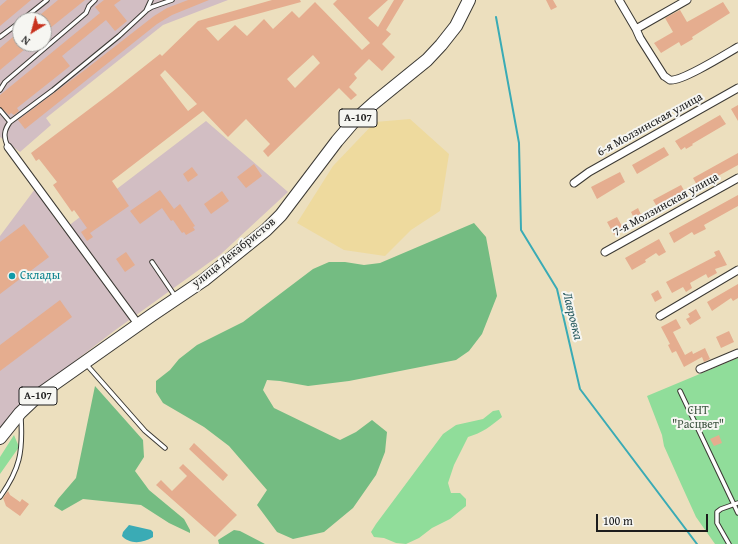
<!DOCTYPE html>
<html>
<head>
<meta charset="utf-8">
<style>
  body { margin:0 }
  #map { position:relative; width:738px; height:544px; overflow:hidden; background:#ecdfbe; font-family:"Gentium Book Plus",serif }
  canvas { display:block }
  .north { position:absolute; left:12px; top:12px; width:40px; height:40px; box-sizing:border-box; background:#f6f6f2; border:1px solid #9f9f9c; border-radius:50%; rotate:217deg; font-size:11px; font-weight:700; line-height:16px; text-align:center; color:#1c1c1c }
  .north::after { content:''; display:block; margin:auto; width:14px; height:18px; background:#c8321e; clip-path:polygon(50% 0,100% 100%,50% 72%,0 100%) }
  .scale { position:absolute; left:596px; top:514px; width:112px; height:18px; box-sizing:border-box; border:2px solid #1c1c1c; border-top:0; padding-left:5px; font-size:12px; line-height:14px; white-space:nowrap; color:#1c1c1c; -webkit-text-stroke:3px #f6f6f2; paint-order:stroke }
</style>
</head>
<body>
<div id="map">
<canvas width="738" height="544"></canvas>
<div class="north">N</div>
<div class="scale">100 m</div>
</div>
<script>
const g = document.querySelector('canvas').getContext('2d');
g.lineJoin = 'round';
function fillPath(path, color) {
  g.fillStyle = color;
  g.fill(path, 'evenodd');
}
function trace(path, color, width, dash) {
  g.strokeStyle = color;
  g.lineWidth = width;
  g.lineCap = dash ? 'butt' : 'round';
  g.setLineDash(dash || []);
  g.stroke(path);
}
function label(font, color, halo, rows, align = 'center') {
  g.font = font + ' "Gentium Book Plus",serif';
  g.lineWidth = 4;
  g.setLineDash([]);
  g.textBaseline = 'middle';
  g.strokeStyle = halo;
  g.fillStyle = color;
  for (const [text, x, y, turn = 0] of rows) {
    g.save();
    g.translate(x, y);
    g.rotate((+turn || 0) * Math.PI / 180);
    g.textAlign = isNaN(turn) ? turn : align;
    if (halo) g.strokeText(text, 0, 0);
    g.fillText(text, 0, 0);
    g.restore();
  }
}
const industrial = new Path2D(`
  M0,0H228L163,25L46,118L51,125L20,152L0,137ZM20,20H44V44H20Z
  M206,121L288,192L221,254L114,331L23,401L0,429V236L35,189L63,230Z`);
const green = new Path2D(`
  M738,358V544H715L696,517L681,484L664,446L662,435L647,396Z
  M499,410L502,417C491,426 482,433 468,437L454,465L448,483L451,493H460L466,499V506L450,519L432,528L419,538L406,544L396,543L384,538L374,537L371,532L376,524L443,434L456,425L483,419L493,411Z
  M14,435L19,447L0,474V457Z`);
const forest = new Path2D(`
  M474,223L486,237L497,296L482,334L469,351L456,360L349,381L308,386L280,381L267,380L263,390L274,408L340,440L356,432L372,420L387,432L385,452L376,475L353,508L324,532L293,539L277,532L257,505L267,490L229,446L204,427L163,403L156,392V381L170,370L179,359L197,345L243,322L313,269L329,262H345L364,265L380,263Z
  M95,386L143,440L144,457L135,471L149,490L184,519L190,530V533L169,523L141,505L83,499L62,511L54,506L58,499L76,478Z
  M234,530L240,531L265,544H219L218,540Z`);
const sand = new Path2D(`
  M410,119L449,154L440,211L411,230L385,256L344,250L297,223L333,166L375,122Z`);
const water = new Path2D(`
  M129,525L151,530L153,532V537C142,544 129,544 122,536L123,532Z`);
const stream = new Path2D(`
  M496,17L519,143L521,230L557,289L580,389L697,544`);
const building = new Path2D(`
  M7,0H31L0,26V6Z
  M58,0H85L44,33V20H34Z
  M104,0H121L114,5L127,21L115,31L106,20L62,56L70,66L17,108L19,111L14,115L11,113L9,115L0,107V95L100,13L95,7Z
  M188,0H209L172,15L157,24L25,129L18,120L86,69L154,16L167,8Z
  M272,0H300L301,2L206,28L218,41L235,25L247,36L264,19L273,29L292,11L299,18L315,2L362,50L370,43L333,4L337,0H388L368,18L378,27L394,0H404L386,30L391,34L382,44L395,57L382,71L369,59L354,74L357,78L349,87L357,95L351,100L339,88L268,157L263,151L270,144L246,119L228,137L203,111L112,181L129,206L90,233L93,237L87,241L81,232L87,228L74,210L72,212L53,185L57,182L39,159L36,161L31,153L112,92L160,54L162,56L198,21ZM313,55L320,63L295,88L287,79ZM165,70L197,104L188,111L160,75Z
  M546,0H553L557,7L551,10Z
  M723,2L730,13L692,37L693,39L681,46L679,42L661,53L654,43L673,32L665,18L680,10L687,22Z
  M20,31V44H31L0,70V48Z
  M738,105V121L731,109Z
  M720,115L726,124L692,144L693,145L686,149L685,147L681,150L675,141Z
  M664,147L669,155L637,174L632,165Z
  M738,153V165L698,187L693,178Z
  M254,164L262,176L246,188L237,177Z
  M192,167L198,175L188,182L183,174Z
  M620,172L625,182L597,199L591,187Z
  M681,185L686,194L659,210L653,200Z
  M160,190L174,209L180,204L195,226L193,227L195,230L186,235L184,232L182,233L173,220L171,221L162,208L140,224L130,211Z
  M222,191L229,201L211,214L204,204Z
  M738,195V206L704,225L706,229L694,235L692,232L674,243L669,233Z
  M638,208L643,219L636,222L631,212Z
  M617,217L624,230L614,235L607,222Z
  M24,224L49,257L0,294V242Z
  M659,239L666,252L659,256L656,253L645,260L646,262L632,270L625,258Z
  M719,250L727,265L715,269L717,273L708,278L706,274L690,283L692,288L686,292L683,287L672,293L666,282L716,256L714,252Z
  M126,252L135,265L125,272L116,259Z
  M738,284V298L733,301L731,298L712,311L707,302Z
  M658,290L662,298L655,302L651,294Z
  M60,300L72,317L0,371V345Z
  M696,309L701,318L690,325L686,319L690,317L688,314Z
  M676,319L681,328L673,332L685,355L692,351L693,354L705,348L710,359L704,362L702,357L684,367L676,351L672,353L668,345L670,344L661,327Z
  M729,331L734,342L721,348L716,337Z
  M719,435L722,443L714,446L710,439Z
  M194,443L228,475L223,481L189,449Z
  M183,464L237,515L215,537L156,485L161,480L172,491L187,476L179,468Z
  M8,491L10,495L20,502L22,499L29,504L20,516L6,506L3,498Z`);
const lane = new Path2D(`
  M147,10L152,7L172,0
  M22,20L47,0
  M0,37L20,22
  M0,90L5,82L86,13L89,6L95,0
  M0,110L10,122
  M8,147C3,137 4,130 10,122L53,90L119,36L146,11L151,0
  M152,262L175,296
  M86,364L145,431L165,448
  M680,391L738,513
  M0,497C20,469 23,452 21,418
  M729,544L717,523V512L721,509L738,503`);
const street = new Path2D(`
  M619,0L636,29L640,38L664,76C666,77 668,79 670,80C681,82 726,54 738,47
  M636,29L687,0
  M8,147L138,324
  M574,183L589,172L738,88
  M605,252L738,178
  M660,316L738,270
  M700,369L738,353`);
const highway = new Path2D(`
  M0,438L20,413L40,394L152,315L204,280L266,230L281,215L337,141L355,120L374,103L427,60L441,45L456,26L469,0`);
const markers = [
  [12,276,4,"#0f9aa8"]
];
const shields = [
  [358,118,38],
  [38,396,38]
];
const shieldNames = [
  ["А-107",358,118],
  ["А-107",38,396]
];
const streetNames = [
  ["6-я Молзинская улица",650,125,-29],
  ["7-я Молзинская улица",666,205,-29],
  ["улица Декабристов",234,253,-39]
];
const cultureNames = [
  ["Склады",20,276]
];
const parkNames = [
  ["СНТ",698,411],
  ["\"Расцвет\"",698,425]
];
const waterNames = [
  ["Лавровка",572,316,76]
];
fillPath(industrial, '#d2bec3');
fillPath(green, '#90dd9a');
fillPath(forest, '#74bc82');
fillPath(sand, '#eeda9e');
fillPath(water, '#3aabb5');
trace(stream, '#3aabb5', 2);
fillPath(building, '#e5ad8f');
trace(lane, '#3b3934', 5.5);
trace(street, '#3b3934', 9);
trace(highway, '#3b3934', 14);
trace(lane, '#fff', 3.5);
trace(street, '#fff', 7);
trace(highway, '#fff', 12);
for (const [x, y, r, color] of markers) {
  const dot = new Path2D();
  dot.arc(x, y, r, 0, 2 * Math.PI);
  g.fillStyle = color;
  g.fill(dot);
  trace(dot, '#f6f6f2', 1.5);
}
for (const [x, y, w] of shields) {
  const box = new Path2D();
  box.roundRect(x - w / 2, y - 9, w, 18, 3);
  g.fillStyle = '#f6f6f2';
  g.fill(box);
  trace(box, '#1c1c1c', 1);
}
label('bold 11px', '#1c1c1c', null, shieldNames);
label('12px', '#1c1c1c', '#f6f6f2', streetNames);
label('12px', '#0d838f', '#f6f6f2', cultureNames, 'left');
label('12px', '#3f5642', '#f6f6f2', parkNames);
label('italic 13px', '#2a5c61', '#f6f6f2', waterNames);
</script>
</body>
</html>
